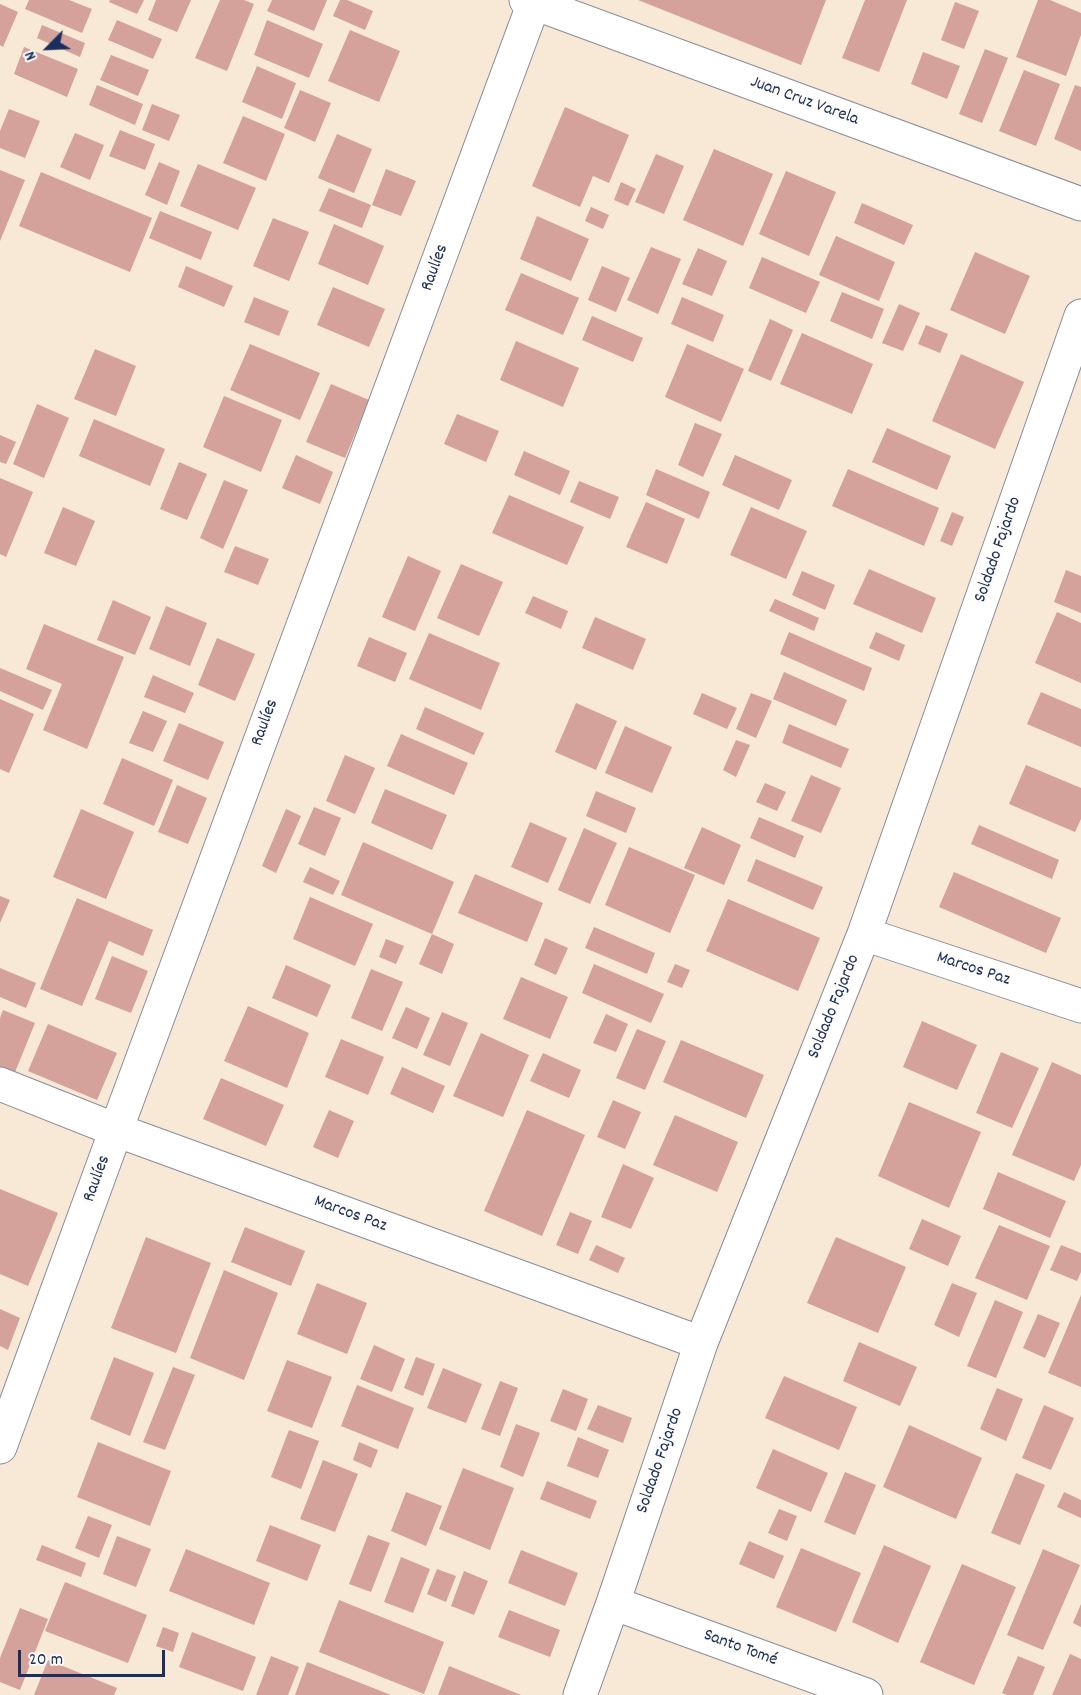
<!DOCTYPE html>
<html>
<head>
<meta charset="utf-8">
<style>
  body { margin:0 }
  #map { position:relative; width:1081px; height:1695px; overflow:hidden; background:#f7e9d5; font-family:Dekko,sans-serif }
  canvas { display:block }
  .north { position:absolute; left:18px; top:18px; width:60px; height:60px; -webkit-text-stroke:4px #fdfcf7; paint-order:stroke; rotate:246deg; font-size:16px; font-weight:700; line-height:24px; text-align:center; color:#1b2f5e }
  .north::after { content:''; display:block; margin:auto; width:21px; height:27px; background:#1b2f5e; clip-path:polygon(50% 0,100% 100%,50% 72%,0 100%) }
  .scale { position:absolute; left:18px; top:1650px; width:147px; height:27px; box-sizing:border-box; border:3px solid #1b2f5e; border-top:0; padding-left:8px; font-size:18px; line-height:21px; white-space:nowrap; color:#1b2f5e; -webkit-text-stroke:4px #fdfcf7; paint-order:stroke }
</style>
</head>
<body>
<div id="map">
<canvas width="1081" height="1695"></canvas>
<div class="north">N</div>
<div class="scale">20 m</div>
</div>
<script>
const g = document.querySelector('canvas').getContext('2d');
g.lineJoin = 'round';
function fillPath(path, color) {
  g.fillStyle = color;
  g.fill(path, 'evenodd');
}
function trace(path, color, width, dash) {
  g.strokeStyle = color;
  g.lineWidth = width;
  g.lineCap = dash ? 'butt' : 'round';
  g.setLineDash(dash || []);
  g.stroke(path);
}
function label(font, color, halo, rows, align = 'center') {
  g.font = font + ' Dekko,sans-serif';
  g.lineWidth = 5;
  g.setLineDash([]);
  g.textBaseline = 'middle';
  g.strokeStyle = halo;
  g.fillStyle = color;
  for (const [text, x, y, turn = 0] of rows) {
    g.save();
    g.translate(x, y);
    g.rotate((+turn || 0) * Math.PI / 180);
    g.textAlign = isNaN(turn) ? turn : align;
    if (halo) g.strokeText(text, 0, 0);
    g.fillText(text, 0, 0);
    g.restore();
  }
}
const building = new Path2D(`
  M29,0H69L92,9L82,33L25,9Z
  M110,0H144L137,14L109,2Z
  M156,0H191L177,32L148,20Z
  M220,0H244L254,4L227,71L195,58Z
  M272,0H327L314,31L267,11Z
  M340,0H347L373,11L365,30L333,16Z
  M638,0H826L801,65Z
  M865,0H907L879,72L842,58Z
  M1038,0H1050L1081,13V35L1066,76L1016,57Z
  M955,2L979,11L964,49L941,40Z
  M0,4L18,12L3,47L0,45Z
  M117,20L162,39L153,59L108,40Z
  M267,20L323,44L309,78L254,55Z
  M42,25L85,43L80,57L37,38Z
  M350,30L400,51L379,102L328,81Z
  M24,47L78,69L67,97L14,74Z
  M985,49L1008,58L982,123L959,114Z
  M923,52L960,66L947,99L911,84Z
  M111,55L149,70L138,96L100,80Z
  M257,66L296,83L282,119L242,102Z
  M1024,70L1060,84L1036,146L999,131Z
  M97,85L143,104L135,125L89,105Z
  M1075,85L1081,87V151L1054,139Z
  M300,90L331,103L315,142L284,128Z
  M152,104L180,115L169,141L142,130Z
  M565,107L629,135L609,183L593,176L580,207L532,186Z
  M9,109L40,121L25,158L0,148V131Z
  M243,116L285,134L266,181L223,163Z
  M120,130L155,144L145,170L109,156Z
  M75,133L104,145L90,180L60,167Z
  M337,134L372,149L354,193L318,178Z
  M714,149L773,174L743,246L683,220Z
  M656,154L684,166L664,214L635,202Z
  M159,162L180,171L167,205L145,195Z
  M198,164L256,188L238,230L180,206Z
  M386,169L416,181L401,216L372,205Z
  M0,170L25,180L0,241Z
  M786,171L836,192L809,256L759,234Z
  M41,172L152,218L130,272L19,226Z
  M621,182L636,189L628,206L614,200Z
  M329,188L371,205L362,228L319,211Z
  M862,203L913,225L904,245L854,223Z
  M591,207L609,215L603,229L585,221Z
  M160,211L212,232L201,260L149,238Z
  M537,216L589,239L571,281L520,259Z
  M273,218L309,232L289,281L253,266Z
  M334,224L384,246L368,285L318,264Z
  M836,236L895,262L879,301L819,275Z
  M651,247L681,259L658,314L627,300Z
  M698,248L727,261L712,296L682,284Z
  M975,252L1030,276L1005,334L950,310Z
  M762,257L820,282L806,313L749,288Z
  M186,266L233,286L224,307L178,287Z
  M602,266L630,278L616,312L588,300Z
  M521,273L579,298L563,335L505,310Z
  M333,287L385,309L369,347L317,325Z
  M842,292L884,309L872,339L830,321Z
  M254,297L289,311L279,336L244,322Z
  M682,297L724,315L713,342L671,324Z
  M899,304L920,313L903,351L882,343Z
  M592,316L643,338L633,362L582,340Z
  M770,319L793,330L771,381L748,371Z
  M926,325L948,334L940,353L918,344Z
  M802,333L873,364L852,414L780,384Z
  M516,341L579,368L563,407L500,380Z
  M250,344L320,373L300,420L230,390Z
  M687,344L744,369L721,422L665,397Z
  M95,349L136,366L116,416L74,399Z
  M961,354L1024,382L995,449L932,421Z
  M331,384L369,400L345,458L306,442Z
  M224,396L282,420L261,472L203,447Z
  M37,404L69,418L44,478L13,464Z
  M457,414L499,431L486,462L444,444Z
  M94,419L165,449L150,486L79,456Z
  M695,423L722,434L703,477L678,465Z
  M887,428L951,456L937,490L872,462Z
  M0,435L16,442L6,464L0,462Z
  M524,451L570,471L560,495L514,475Z
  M296,455L333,472L320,504L282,488Z
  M735,455L792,480L779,510L722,485Z
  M179,462L207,474L187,520L160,509Z
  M656,469L710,492L699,519L646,495Z
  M848,469L939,508L924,546L832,506Z
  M0,478L33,492L6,557L0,554Z
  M224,480L248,490L223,549L200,538Z
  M579,481L619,497L610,519L570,502Z
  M509,495L584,527L567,565L492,533Z
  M646,502L685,519L667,564L626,547Z
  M63,507L95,521L76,566L44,553Z
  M751,507L807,531L786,579L730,555Z
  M952,512L964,517L952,546L940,541Z
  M235,546L269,559L258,585L224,572Z
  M408,556L441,571L415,631L382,617Z
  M461,564L503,582L479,636L437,618Z
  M869,569L936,598L922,633L853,604Z
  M1066,570L1081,576V613L1054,602Z
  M802,571L835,585L825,610L792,595Z
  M533,596L568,611L561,629L525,613Z
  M775,599L819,618L814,631L769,611Z
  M113,600L151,617L135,655L97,640Z
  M166,606L207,623L190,666L149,649Z
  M1057,612L1081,623V683L1035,663Z
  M595,617L646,639L633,670L582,648Z
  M44,624L124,657L87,749L43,730L62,684L26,669Z
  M789,632L872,668L864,691L780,654Z
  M876,632L905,645L899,661L869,648Z
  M429,633L500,663L481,710L409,679Z
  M369,637L407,653L395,682L357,666Z
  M217,638L255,654L235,701L198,685Z
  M0,668L52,690L43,710L0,691Z
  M784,672L847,700L836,726L773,699Z
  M153,675L194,693L185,713L144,697Z
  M1041,692L1081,709V747L1027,724Z
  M702,693L737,708L727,729L693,714Z
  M751,693L772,701L756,738L736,729Z
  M0,699L34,714L9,773L0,769Z
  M576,703L617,721L596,770L555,752Z
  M425,707L484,733L474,755L416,729Z
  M143,711L167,721L153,752L129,743Z
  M179,723L224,742L208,780L163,761Z
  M789,724L849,749L841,768L782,743Z
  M625,726L672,747L652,793L605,773Z
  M401,734L468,763L454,795L387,766Z
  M736,740L750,745L736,777L723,770Z
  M345,755L375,768L355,814L326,801Z
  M122,758L173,780L154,826L103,804Z
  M1026,765L1081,788V819L1075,832L1009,804Z
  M811,775L841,788L821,833L791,821Z
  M765,783L786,792L777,811L756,802Z
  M177,785L207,798L188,844L158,832Z
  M385,789L447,815L432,850L371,823Z
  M596,791L636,808L626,833L586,816Z
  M314,807L341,818L325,856L298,844Z
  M81,809L134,832L106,899L53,877Z
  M286,809L301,816L276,873L262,866Z
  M759,817L804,836L795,858L750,838Z
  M530,822L567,838L548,883L511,867Z
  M979,825L1059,860L1052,879L971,844Z
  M702,827L741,845L724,885L684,868Z
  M584,828L617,843L590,904L558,890Z
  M363,842L454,882L432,934L341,895Z
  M629,847L695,875L670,933L605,905Z
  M756,859L823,887L813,910L747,881Z
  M310,867L340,881L333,895L303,882Z
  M954,872L1061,918L1046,953L939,907Z
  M475,874L543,903L527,942L458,913Z
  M0,896L10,900L0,923Z
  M310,897L373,924L355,966L293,939Z
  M77,898L153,930L143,956L109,941L82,1006L40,989Z
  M728,899L820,938L798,991L706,951Z
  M594,927L655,953L647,974L585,948Z
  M432,934L454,944L442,974L419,964Z
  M545,938L568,948L556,975L534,965Z
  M386,939L404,946L396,964L379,957Z
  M112,956L148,971L131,1013L95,999Z
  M594,964L664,994L651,1023L582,993Z
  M675,964L690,970L682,988L667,982Z
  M286,965L331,985L317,1017L272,998Z
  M0,968L36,983L26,1008L0,997Z
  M371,969L403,982L382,1031L351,1018Z
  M521,977L568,997L550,1039L503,1019Z
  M248,1006L309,1033L287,1088L224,1061Z
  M406,1007L430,1018L417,1049L392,1038Z
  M3,1010L35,1023L11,1082L0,1077V1018Z
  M442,1012L468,1023L450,1066L423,1055Z
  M606,1014L628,1024L616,1052L593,1043Z
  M922,1021L977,1045L957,1090L903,1067Z
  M48,1024L117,1053L97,1100L28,1071Z
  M637,1029L666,1041L645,1090L616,1078Z
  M481,1033L529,1055L503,1117L453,1096Z
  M341,1039L384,1057L368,1095L325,1077Z
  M681,1040L764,1075L746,1118L663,1082Z
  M1001,1052L1039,1068L1012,1128L976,1113Z
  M543,1053L581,1070L569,1098L530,1081Z
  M1052,1062L1081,1075V1165L1074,1181L1012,1155Z
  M402,1067L445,1086L433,1113L390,1094Z
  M221,1078L284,1105L266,1146L203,1119Z
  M613,1100L641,1112L625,1149L597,1137Z
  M909,1102L981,1132L949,1208L878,1176Z
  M329,1110L354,1121L338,1158L313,1147Z
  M527,1110L585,1135L542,1236L484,1211Z
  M675,1115L738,1142L717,1192L653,1165Z
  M623,1164L654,1178L631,1229L601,1217Z
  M998,1172L1066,1201L1050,1238L983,1209Z
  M0,1189L58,1213L28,1286L0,1274Z
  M570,1212L592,1221L578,1254L556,1245Z
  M922,1219L961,1236L948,1266L909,1249Z
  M999,1225L1050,1246L1027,1300L975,1278Z
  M245,1227L305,1251L291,1286L231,1262Z
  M146,1237L211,1263L176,1353L111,1328Z
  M836,1237L906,1267L878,1333L807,1303Z
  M596,1245L625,1258L618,1273L589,1260Z
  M1061,1245L1081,1253V1272L1077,1281L1050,1270Z
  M224,1270L278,1293L244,1380L190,1358Z
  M317,1283L367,1303L347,1354L297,1334Z
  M952,1283L977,1293L959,1337L934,1325Z
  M1081,1295V1387L1048,1373Z
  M995,1300L1023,1312L996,1378L967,1366Z
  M0,1309L20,1318L8,1350L0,1346Z
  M1038,1314L1060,1323L1045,1358L1023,1348Z
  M859,1342L917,1367L900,1406L843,1381Z
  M374,1345L405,1359L392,1392L360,1379Z
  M114,1357L154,1373L130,1436L90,1419Z
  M416,1357L435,1364L423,1396L404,1388Z
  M287,1360L332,1377L312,1428L267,1411Z
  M173,1367L195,1375L165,1450L143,1442Z
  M443,1368L482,1384L466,1423L427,1408Z
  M784,1376L857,1407L839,1450L765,1418Z
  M500,1381L518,1388L500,1436L481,1429Z
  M357,1385L414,1408L398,1449L341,1426Z
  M997,1388L1023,1399L1006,1441L980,1429Z
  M563,1389L588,1399L576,1431L550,1421Z
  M598,1405L632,1418L623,1443L587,1429Z
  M1044,1405L1074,1418L1051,1470L1022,1458Z
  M516,1424L540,1433L523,1477L500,1467Z
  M909,1425L982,1458L956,1519L883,1487Z
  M289,1430L319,1441L301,1489L271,1477Z
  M578,1437L609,1450L598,1478L567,1466Z
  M98,1442L171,1471L150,1526L77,1497Z
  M359,1442L378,1450L371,1468L353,1460Z
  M773,1449L828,1473L811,1512L756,1488Z
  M323,1460L358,1474L335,1532L300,1519Z
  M463,1468L514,1488L490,1550L439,1529Z
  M845,1472L876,1485L855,1535L824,1522Z
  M1016,1473L1045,1485L1020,1545L991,1533Z
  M547,1481L597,1501L590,1519L540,1499Z
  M406,1492L442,1506L426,1546L391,1531Z
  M1064,1492L1081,1500V1518L1057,1507Z
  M779,1509L797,1516L787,1541L768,1533Z
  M88,1516L112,1525L99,1558L75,1548Z
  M270,1525L321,1545L307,1581L256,1561Z
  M368,1535L390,1543L371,1592L349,1584Z
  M117,1536L151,1549L136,1587L103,1574Z
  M749,1541L784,1556L774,1579L739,1564Z
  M42,1545L86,1563L81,1577L36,1560Z
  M884,1545L931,1566L898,1643L852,1622Z
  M801,1548L861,1573L836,1632L776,1607Z
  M186,1549L270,1583L254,1625L169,1591Z
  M1043,1549L1080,1565L1043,1650L1007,1635Z
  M521,1550L578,1573L565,1606L508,1583Z
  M401,1557L430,1569L413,1613L384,1602Z
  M962,1564L1016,1587L974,1685L920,1662Z
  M437,1569L456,1576L446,1602L427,1594Z
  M464,1571L488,1581L474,1615L451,1606Z
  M65,1582L147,1615L128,1663L45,1631Z
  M339,1600L444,1642L424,1694L319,1652Z
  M1081,1604V1627L1073,1623Z
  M20,1608L48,1619L20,1690L0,1682V1658Z
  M509,1610L560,1630L550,1657L498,1637Z
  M163,1627L179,1633L173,1652L156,1646Z
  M192,1632L256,1657L243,1691L179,1667Z
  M1070,1654L1081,1659V1695H1052Z
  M271,1656L299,1667L288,1695H256Z
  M1018,1656L1045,1667L1033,1695H1007L1002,1693Z
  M48,1660L117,1688L114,1695H34Z
  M307,1662L391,1695H295Z
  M449,1666L521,1695H438Z`);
const minor = new Path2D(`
  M526,0L1081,204
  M864,934L1081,1006
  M0,1084L116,1130L701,1343
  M0,1447L116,1130L535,0
  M613,1603L866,1695
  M580,1695L613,1603L701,1343L864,934L1081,316`);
const streetNames = [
  ["Juan Cruz Varela",804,102,20],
  ["Raulíes",436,268,-70],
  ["Soldado Fajardo",999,550,-71],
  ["Raulíes",266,723,-70],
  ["Marcos Paz",973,970,18],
  ["Soldado Fajardo",835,1007,-68],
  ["Raulíes",98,1179,-70],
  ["Marcos Paz",350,1215,20],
  ["Soldado Fajardo",661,1461,-71],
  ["Santo Tomé",740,1649,20]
];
fillPath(building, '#d4a19b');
trace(minor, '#898c9a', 35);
trace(minor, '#fff', 33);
label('18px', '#1b2f5e', '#fdfcf7', streetNames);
</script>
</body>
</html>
